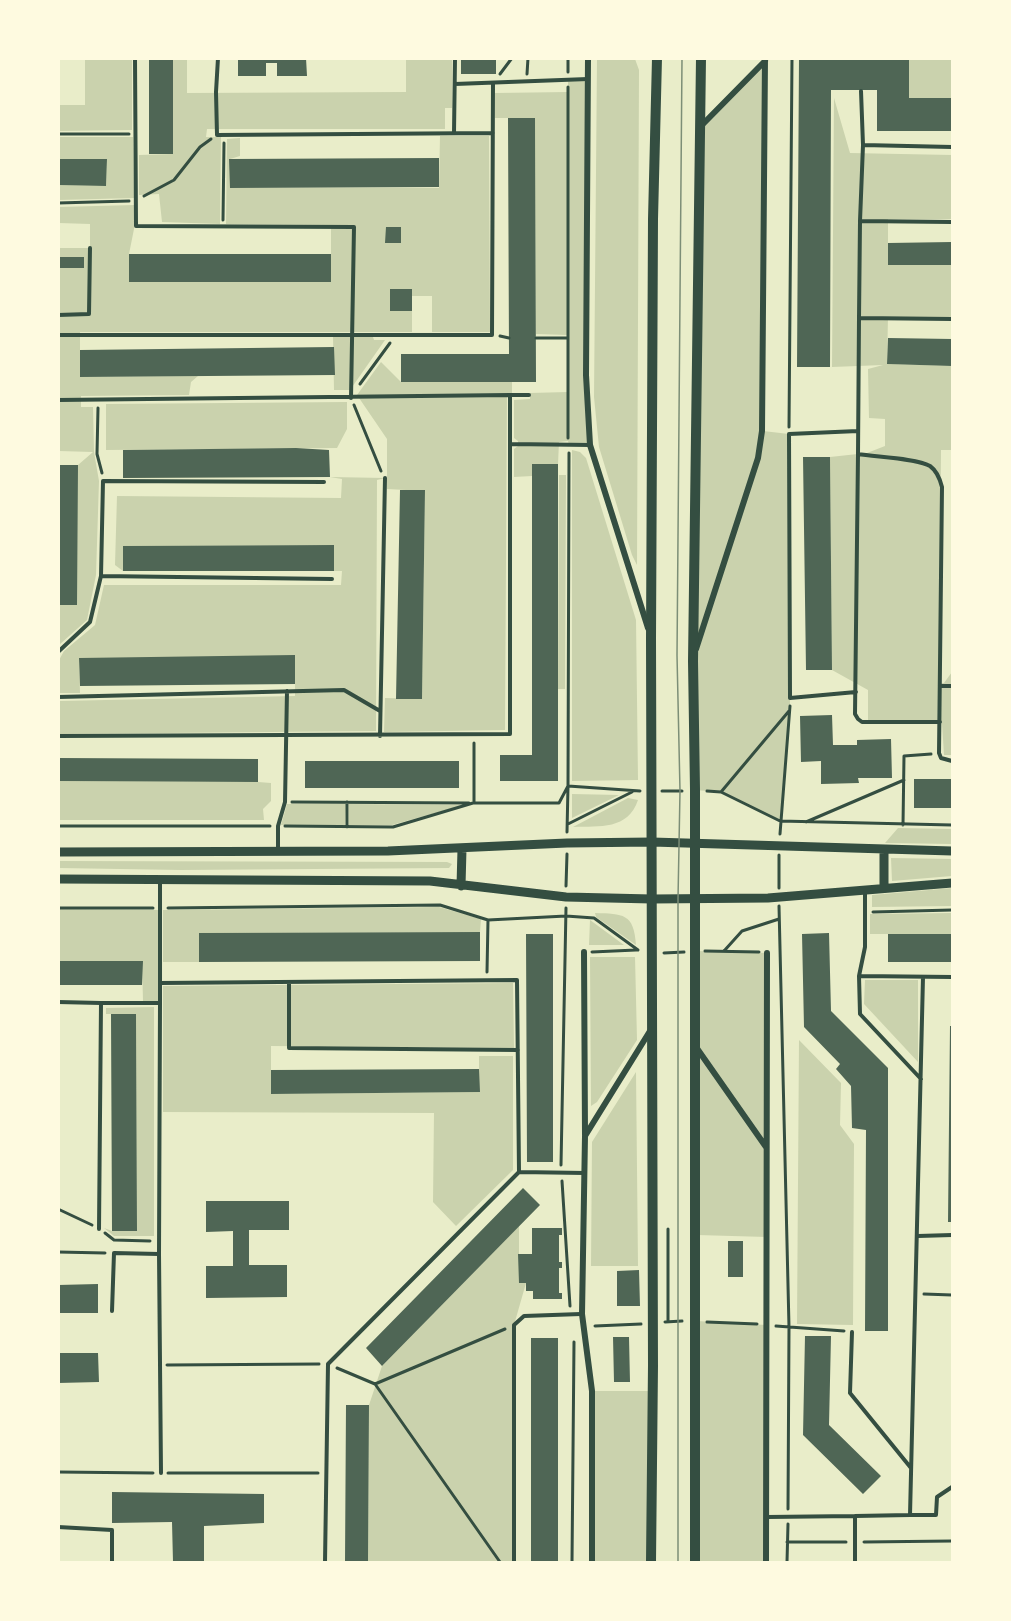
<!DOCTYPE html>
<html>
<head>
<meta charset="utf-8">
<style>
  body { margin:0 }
  #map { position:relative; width:1011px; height:1621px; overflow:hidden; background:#e9edc9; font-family:Bitter,serif }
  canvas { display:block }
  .frame { position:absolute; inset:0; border:60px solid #fefae0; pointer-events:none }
</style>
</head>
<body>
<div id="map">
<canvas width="1011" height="1621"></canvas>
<div class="frame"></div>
</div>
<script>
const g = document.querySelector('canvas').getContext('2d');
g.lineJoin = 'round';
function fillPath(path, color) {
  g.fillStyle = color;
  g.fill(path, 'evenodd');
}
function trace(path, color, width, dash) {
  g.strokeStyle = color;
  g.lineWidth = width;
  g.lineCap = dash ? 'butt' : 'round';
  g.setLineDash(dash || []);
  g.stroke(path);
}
const green = new Path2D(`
  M85,59H132V130L59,131V105H85Z
  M173,59H187V93L406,92V59H452V108H445V129H207L206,137H221L220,224L162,222L159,194L139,195V155L173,154Z
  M597,59H635L639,70L637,565L632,555L599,447L594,397Z
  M909,59H952V98H909Z
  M765,61L763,431L789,434L790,709L780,821L721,792L695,790L699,128Z
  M588,79L586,375L590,445H569L568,441L559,442L558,464H532V476L514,477V449L518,446V441L514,438V400L530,399V393L568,392L567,335L536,334L535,118H495V93L568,92V80Z
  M834,98L850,153L952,155V219H888V265H952V317H888L887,364L952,366V450H941L939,683H944L952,672V755H944L942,723L868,724V690L832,670L830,457L867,453L885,446V419L869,418L868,369L883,365L832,367Z
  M440,136H489L490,332H432V296H412V289H390V311H412V332H80V377L198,376L191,382L189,395L81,396V407H93L94,452L99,481L96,575L87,620L59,645V605L78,465L93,452L59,451V248H90V224L59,223V207L134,205V229L129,254V282H331V225L226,224L227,139L240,138V156L230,159V188H439Z
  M59,137H133L134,198L59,200L58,185L106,186L107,160L59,159Z
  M333,337H373L374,340H385L350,390H334Z
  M381,362L401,382H512V393H507L505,730L384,732L385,698L422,699L425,491L387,489V439L357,395Z
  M347,402V429L337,448L106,450V404Z
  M572,450L580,452L586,458L636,620L638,780L572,781Z
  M559,475H566L565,689H558Z
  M330,477L385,478L377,480L376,731L59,734V701L295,696V656L79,659L80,693H59L58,662L64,651L95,625L104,585H341L342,571H334L333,545L123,546V571L115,565L117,496L341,498L342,479Z
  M59,781L258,782L271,783V801L263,809L264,820H59Z
  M572,794L619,795L572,818Z
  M628,798L638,800C628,830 600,826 573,827Z
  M287,804H346L345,825H281Z
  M349,804L464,805L392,825H349Z
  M898,828L952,829V844L885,843Z
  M891,858L952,859V876L892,881Z
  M59,861L447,862L452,864L449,868L181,870L59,868Z
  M952,888V906L872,907V895Z
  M439,907L481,919L480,932L200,933L199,962H163V910Z
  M59,909L159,910V1001H143L142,961H59Z
  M595,913C623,914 634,913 636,945L596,917Z
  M952,913V934H870V914Z
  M590,920L624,945H589Z
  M696,951L767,953V1237L697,1235Z
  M590,957H635L637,1040L597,1102L591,1106Z
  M865,980H918V1062L864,1004Z
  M513,983L514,1048L271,1046V1094L479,1092V1056H513V1170L456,1226L433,1202L434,1113L163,1112V986Z
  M154,1007V1236H114L104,1228L112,1231H137L136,1014H106V1008Z
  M799,1040L841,1083L840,1125L854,1144L853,1325L797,1324Z
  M636,1072L638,1266H591L592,1142Z
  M519,1226V1283H526L514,1325V1562H368L369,1405L382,1366Z
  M697,1321L766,1325V1562H695Z
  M592,1391H653L651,1562H592Z`);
const building = new Path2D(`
  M149,58H173V154H149Z
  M238,58H306L307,76H277V63H266V76H238Z
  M461,58H496V74H461Z
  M799,58H909V98H952V131H877V90H831L830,367H797Z
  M508,118H535L536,382H401V354H509Z
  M439,158V187L230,188L229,159Z
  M58,159H107L106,186L58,185Z
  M386,227H401V243H385Z
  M952,242V265H888V243Z
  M129,254H331V282H129Z
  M60,257H84V268H60Z
  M390,289H412V311H390Z
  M888,338L952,339V366L887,364Z
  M334,347L335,375L80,377V350Z
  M296,448L329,450L330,477L123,478V450Z
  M803,457H830L832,670H806Z
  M532,464H558V781H500V755H532Z
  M58,465H78L77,605H58Z
  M400,490H425L422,699H396Z
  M334,545V571H123V546Z
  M295,655V684L80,686L79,658Z
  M832,715L833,745H857V740L891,739L892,778H858L859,783L821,784V761L801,762L800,716Z
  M58,758L258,759V782L58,781Z
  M305,761H459V788H305Z
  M914,779H952V808H914Z
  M480,932V961L199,962V933Z
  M829,933L831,1011L888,1068V1331H865L866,1130L852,1128L851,1086L836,1069L840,1064L804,1027L802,934Z
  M526,934H553V1162H527Z
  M888,934H952V962H888Z
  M58,961H143L142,985H58Z
  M111,1014H136L137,1231H112Z
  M950,1026H952V1222H948Z
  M479,1069L480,1092L271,1094V1070Z
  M523,1188L540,1205L382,1366L366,1348Z
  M206,1201H289V1230H249V1265H287V1297L206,1298V1266H233V1231L206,1232Z
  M532,1228H562V1235H559V1262H562V1268H559V1293H562V1299H533V1291H526V1283H519L518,1254H532Z
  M728,1241H743V1277H728Z
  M639,1270L640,1306H617V1271Z
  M98,1284V1313H58V1285Z
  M805,1336H831L829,1425L881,1476L863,1494L803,1435Z
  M613,1337H629L630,1382H614Z
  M531,1338H558V1562H531Z
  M58,1353H98L99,1382L58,1383Z
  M346,1405H369L368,1562H345Z
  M112,1492L264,1494V1523L204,1526V1562H173L172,1522L112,1523Z`);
const path = new Path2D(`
  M568,58V72
  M500,74L512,58
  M527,74L528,58
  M568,87V438
  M58,134H129
  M144,196L174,180L200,147L211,139
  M58,203L129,201
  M223,220L224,143
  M500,336L509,338
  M536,338H567
  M360,384L390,343
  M354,405L381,471
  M98,408L97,454L102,473
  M789,427L792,58
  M474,743V803H559L568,786L569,453
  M662,791H682
  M707,791L721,792L780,821L952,825
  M721,792L789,711
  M292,802L469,803
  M806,822L904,780
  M568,824L632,792
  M903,825L904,756L931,754
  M58,826H270
  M285,826L393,827L473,803
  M347,827V802
  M567,832L568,786L640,791
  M780,834L790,706
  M566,886L567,854
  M779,888V855
  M779,906L789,1327L788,1509
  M58,908H153
  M168,908L440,905L488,920L566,916L594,918L638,950
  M873,912L952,910
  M705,951L759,952
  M724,951L742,931L779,919
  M592,952L636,950
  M664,953L684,952
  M487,972L488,920
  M561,1165L566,908
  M562,1181L570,1306
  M58,1209L92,1225
  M105,1233L114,1240L150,1241
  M58,1252L105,1253
  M924,1294L952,1295
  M668,1321V1229
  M665,1322L682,1321
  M707,1322L757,1324
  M595,1326L641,1324
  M776,1326L844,1331
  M167,1365L319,1364
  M337,1368L375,1384L505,1329
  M375,1384L500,1562
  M58,1472L153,1473
  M168,1473H318
  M787,1542H846
  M864,1542L952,1541
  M572,1562L574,1342
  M787,1562L788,1524`);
const service = new Path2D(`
  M135,58L136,226L354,227L351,398
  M218,58L216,92L217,135L493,133
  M455,84L588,79
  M861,91L863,145
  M454,133L455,58
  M952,147L863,145L860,221L952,222
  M58,315L89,314L90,248
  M859,318L860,221
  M952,319L859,318L858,454C875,457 916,458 930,466C937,471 940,479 942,487L939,753L941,758L952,761
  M58,335H492L493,83
  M510,395H529
  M58,400L510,395V734L58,736
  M510,444L590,445
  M858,454L855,714L858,719L862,722H940
  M101,576L332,579
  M58,652L90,622L101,576L103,481L324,482
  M941,686H952
  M856,692L790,698L789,434L858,431
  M58,697L344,690L380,711
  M380,736L385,478
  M278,851V826L285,802L287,691
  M859,976L865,947V891
  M289,982V1048L518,1050
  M160,983L517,980L519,1172
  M58,1002L101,1003
  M160,1003L159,1254L161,1473
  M921,1079L860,1014L859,976L952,977
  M99,1229L101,1003H160V881
  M918,1236L952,1235
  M112,1311L114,1253L159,1254
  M852,1332L850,1393L911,1468
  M910,1515H936L937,1497L952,1487
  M855,1516L910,1515L923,977
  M767,1517L855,1516V1562
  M58,1527L112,1530V1562
  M325,1562L328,1364L519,1172L585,1173
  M514,1562V1325L524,1316L581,1314`);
const minor = new Path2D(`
  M588,58L586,375L590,445L648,628
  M701,126L765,61
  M696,649L758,458L762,431L765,58
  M584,952L585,1135
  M696,1047L766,1147
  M592,1562V1391L582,1314L585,1136L650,1031
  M766,1562L767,953`);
const tertiary = new Path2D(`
  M884,850V888
  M58,852L388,851L567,843L652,842L952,851
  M58,879L430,881L566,897L652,899L768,898L952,883
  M461,886L462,849`);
const secondary = new Path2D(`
  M651,1562L653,1365L651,638L653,219L657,58
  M695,1562V790L693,661L701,58`);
const tram = new Path2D(`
  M678,1562V899L680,791L677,655L682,58`);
fillPath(green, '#cad2ad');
fillPath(building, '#4f6655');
trace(path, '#344e41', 3);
trace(service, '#344e41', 4);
trace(minor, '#344e41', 6);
trace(tertiary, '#344e41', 9);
trace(secondary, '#344e41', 10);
trace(tram, '#7c8e77', 1.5);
</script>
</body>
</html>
